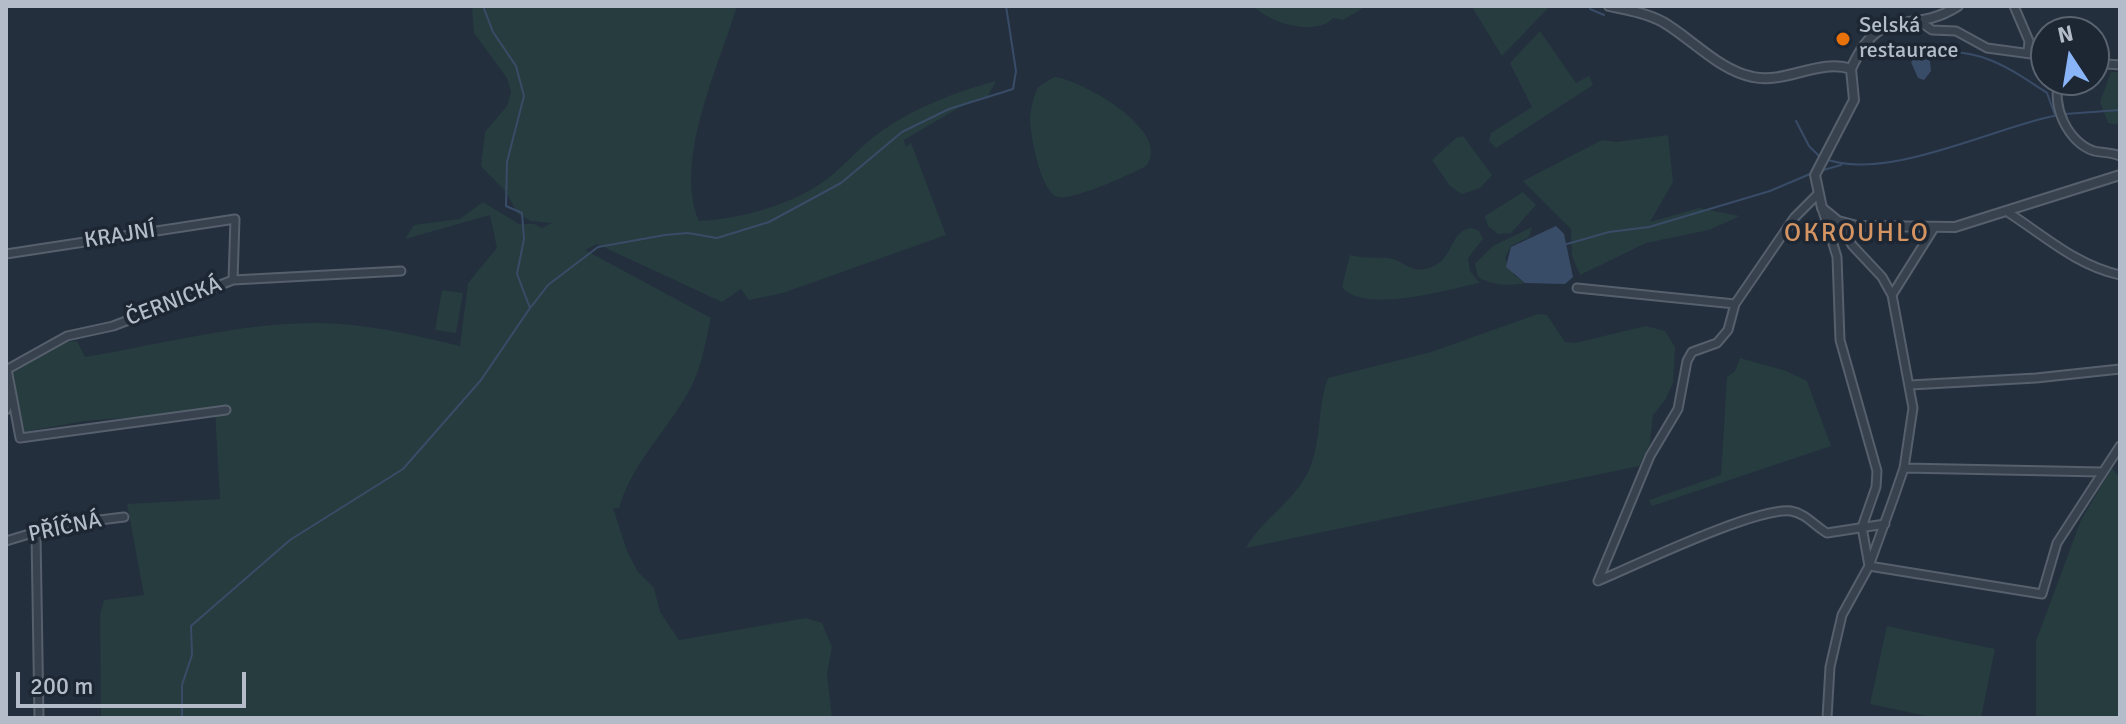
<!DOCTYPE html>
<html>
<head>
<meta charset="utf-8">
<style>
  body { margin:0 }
  #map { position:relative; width:2126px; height:724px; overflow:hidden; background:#242f3e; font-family:Signika,sans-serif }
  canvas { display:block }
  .frame { position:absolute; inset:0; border:8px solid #b4bcc9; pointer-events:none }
  .north { position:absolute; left:2030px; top:16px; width:80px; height:80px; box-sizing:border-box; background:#1d2633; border:2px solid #59626f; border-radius:50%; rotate:348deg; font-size:22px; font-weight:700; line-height:32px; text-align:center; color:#b4bcc9 }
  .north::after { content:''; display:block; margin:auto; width:28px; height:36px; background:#8ab4f8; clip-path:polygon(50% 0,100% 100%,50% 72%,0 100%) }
  .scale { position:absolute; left:16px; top:672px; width:230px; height:36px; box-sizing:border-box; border:4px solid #b4bcc9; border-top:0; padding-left:10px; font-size:24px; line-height:28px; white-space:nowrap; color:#b4bcc9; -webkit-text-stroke:6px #1d2633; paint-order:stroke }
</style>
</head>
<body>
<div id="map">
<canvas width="2126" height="724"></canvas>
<div class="frame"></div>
<div class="north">N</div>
<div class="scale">200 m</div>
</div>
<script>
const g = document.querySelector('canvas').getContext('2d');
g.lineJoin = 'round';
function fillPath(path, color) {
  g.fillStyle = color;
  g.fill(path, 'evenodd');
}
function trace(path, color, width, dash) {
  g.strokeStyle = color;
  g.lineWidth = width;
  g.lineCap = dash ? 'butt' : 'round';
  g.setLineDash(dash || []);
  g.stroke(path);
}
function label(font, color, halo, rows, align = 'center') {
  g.font = font + ' Signika,sans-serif';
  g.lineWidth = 7;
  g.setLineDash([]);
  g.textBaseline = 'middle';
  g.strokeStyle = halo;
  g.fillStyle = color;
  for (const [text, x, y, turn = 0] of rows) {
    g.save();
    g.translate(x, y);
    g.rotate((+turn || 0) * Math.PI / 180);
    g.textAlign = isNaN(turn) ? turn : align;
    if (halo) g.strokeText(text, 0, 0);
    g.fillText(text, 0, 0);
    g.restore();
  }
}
const green = new Path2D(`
  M472,6H737C719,66 673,161 699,221C737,219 784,207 817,186C841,171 859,146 883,130C916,107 958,91 996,81L988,96L960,107L904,140L906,147L911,143L946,235L783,293L749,300L741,289L722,302L597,244L585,250L711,318C706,339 702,366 692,385C670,429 633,460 619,508H613L627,551L638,572L654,588L660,612L679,640L806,618L822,623L832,647L827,674L832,718H101L100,615L104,600L144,595L127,504L220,499L215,411L84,421L24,432L13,371L55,343L77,341L85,357C162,344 243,322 321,323C368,324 415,335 460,346L468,283L497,248L490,215L405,239L414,225L460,219L483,202L519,224H534L542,228L552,223L531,221L518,214L506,192L481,166L485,132L507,106L511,92L507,78L474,33Z
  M1254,6H1367L1343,20L1333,18C1317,37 1268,23 1254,6Z
  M1550,6L1502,56L1472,7L1473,6Z
  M1540,31L1576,83L1589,76L1593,85L1496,148L1489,141L1491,133L1532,107L1510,63Z
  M2111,72H2120V125L2108,123L2100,102Z
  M1054,77C1081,79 1174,132 1146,166C1132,174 1072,201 1058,197C1040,192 1030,133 1030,117C1031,107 1034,96 1038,87Z
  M1668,135L1673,182L1650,222L1699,208L1740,216L1709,230L1646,243L1580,275L1572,256L1571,229L1523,181L1602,140L1616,142Z
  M1463,136L1492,175L1480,188L1462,194L1450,186L1432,160L1456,138Z
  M1523,192L1536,205L1511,233L1498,234L1488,226L1485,216Z
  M1532,227L1529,237L1511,246L1505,258L1514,275L1525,283C1508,286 1493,286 1478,277L1475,264L1493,246Z
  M1472,228L1479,231L1483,239L1468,258L1470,271L1480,283C1448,289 1364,315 1342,287L1350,255C1363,259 1374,257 1387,258C1406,259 1412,280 1439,263C1453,253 1452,230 1472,228Z
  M442,290L463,293L456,333L435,330Z
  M1538,314L1547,315L1565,342L1575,343L1646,326L1665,331L1675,347L1673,383L1665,400L1653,415L1650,443L1639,466L1246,548C1263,518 1295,501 1309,470C1322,441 1317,406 1328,378L1431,352Z
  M1740,358L1786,371L1807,381L1831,446L1652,506L1649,500L1721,475L1727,377L1735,371Z
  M2112,468L2120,478V718H2036V641L2081,520Z
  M1887,626L1995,649L1981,718H1936L1870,704Z`);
const water = new Path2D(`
  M1921,51L1929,53L1931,71L1924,80L1918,78L1911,62Z
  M1556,226L1564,234L1573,277L1565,284L1525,283L1506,267L1511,247Z`);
const stream = new Path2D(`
  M1590,9L1604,15
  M1930,54C1976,45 2010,68 2047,93L2055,115
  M2065,114L2120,110
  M1796,121L1809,146L1819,156
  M1825,159C1888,182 1994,127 2058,115
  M1820,171L1841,165
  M1567,244L1609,232L1649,227L1770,191L1810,174
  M531,307L548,285L598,247L665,235L688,233L717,238L769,222L841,183L902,132L949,109L1013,89L1016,71L1006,6
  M182,718V685L192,655L191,626L290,540L403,469L481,380L530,308L517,274L524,239L522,213L506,206L507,162L524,96L516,66L493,32L483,6`);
const minor = new Path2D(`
  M2014,6L2029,41L2028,51
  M1919,21L1932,30L1956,31L1987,48L2046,56
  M2094,63L2120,65
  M2060,80C2050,104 2068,143 2094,151C2103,153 2111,152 2120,156
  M1822,208L1837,257L1840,340L1877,471L1876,487L1862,527L1869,566L2042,594L2057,543L2120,446
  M2009,213C2046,237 2076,265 2120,275
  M6,254L235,219L233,280
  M1577,288L1735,304L1794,218L1817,195
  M1892,295L1934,228
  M6,370L67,336L113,326L233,280L401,271
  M1910,385L2036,378L2120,369
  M12,395L20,438L226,410
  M6,410L12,395L7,369
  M1904,468L2102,472
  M36,534L39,718
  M6,541L59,525L124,517
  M1598,581L1650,456L1678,409L1687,361L1692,352L1717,343L1728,330L1735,304
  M1598,581C1636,565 1756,507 1791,511C1805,513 1815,526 1827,533L1885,524
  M1827,718L1830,667L1842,615L1869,566L1894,497L1904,468L1913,408L1892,295L1882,277L1852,245L1838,221`);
const tertiary = new Path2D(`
  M1609,6C1628,10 1646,13 1663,22C1692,39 1720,71 1753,77C1786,84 1820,58 1851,69L1854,100L1815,175L1822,208L1838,221L1857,226L1955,227L2120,175
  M1851,69C1882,0 1908,38 1958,6`);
const markers = [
  [1843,39,8,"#e8710a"]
];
const poiNames = [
  ["Selská",1859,26],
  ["restaurace",1859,51]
];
const streetNames = [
  ["KRAJNÍ",120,236,-9],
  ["ČERNICKÁ",174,302,-21],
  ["PŘÍČNÁ",65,528,-12]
];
const quarterNames = [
  ["OKROUHLO",1857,234]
];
fillPath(green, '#263c3f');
fillPath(water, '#394c67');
trace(stream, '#394c67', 2);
trace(minor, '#565f6c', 11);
trace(tertiary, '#565f6c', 12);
trace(minor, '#38414e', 7);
trace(tertiary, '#38414e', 8);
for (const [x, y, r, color] of markers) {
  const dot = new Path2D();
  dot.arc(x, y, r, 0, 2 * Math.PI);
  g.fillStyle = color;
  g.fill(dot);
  trace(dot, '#1d2633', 3);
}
label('22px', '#b4bcc9', '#1d2633', poiNames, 'left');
label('22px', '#b4bcc9', '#1d2633', streetNames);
g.letterSpacing = '2px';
label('26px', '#d59563', '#1d2633', quarterNames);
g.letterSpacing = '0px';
</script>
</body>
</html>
